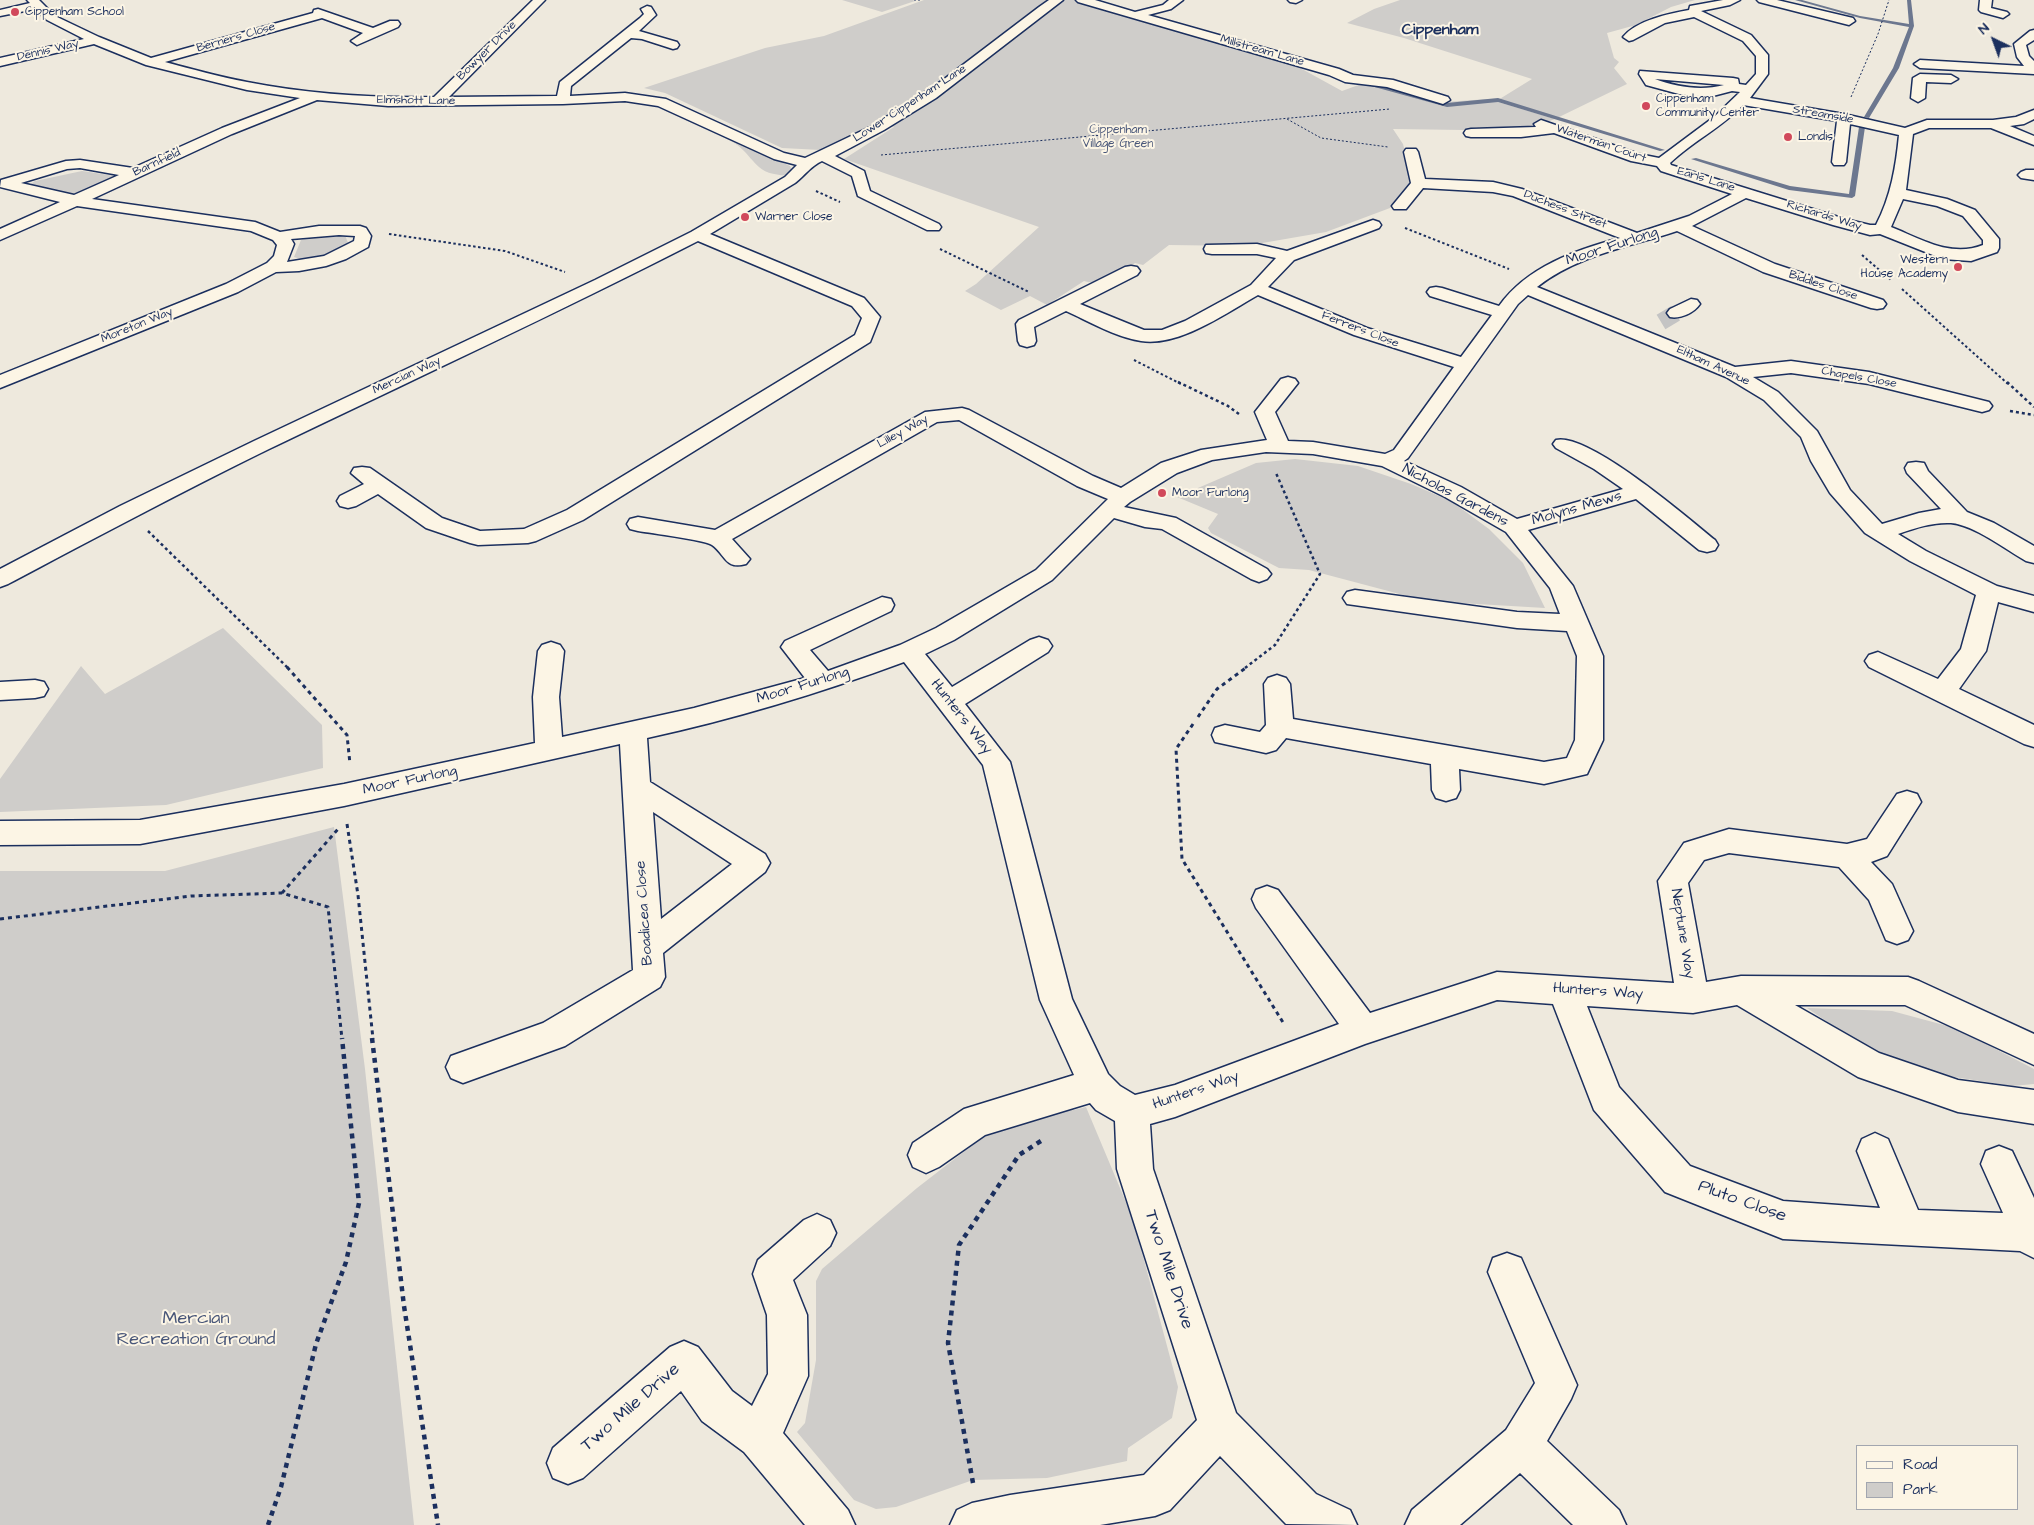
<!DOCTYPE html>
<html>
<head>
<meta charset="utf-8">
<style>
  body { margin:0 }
  #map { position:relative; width:2034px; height:1525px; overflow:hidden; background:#eee9dd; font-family:"Architects Daughter",sans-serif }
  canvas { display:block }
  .legend { position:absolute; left:1856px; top:1445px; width:162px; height:65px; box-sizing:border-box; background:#fcf5e5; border:1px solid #a2a6af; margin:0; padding:6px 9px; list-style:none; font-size:15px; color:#1b2f5e }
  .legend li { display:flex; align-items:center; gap:10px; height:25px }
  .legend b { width:25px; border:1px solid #a2a6af }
  .north { position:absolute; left:1969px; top:15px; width:50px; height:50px; -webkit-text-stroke:4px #fcf5e5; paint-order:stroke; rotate:318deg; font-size:14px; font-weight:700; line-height:20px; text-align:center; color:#1b2f5e }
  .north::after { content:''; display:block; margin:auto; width:18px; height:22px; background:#1b2f5e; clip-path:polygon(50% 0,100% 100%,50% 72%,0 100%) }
</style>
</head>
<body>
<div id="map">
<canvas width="2034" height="1525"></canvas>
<ul class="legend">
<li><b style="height:6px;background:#fcf5e5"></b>Road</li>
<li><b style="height:14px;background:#cfcdca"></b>Park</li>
</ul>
<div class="north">N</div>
</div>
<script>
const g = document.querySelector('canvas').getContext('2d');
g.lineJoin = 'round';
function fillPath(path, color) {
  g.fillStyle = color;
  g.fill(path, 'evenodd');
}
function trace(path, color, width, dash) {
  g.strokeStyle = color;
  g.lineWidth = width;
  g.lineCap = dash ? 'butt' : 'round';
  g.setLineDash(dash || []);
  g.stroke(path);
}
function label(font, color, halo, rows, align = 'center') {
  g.font = font + ' "Architects Daughter",sans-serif';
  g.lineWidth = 4;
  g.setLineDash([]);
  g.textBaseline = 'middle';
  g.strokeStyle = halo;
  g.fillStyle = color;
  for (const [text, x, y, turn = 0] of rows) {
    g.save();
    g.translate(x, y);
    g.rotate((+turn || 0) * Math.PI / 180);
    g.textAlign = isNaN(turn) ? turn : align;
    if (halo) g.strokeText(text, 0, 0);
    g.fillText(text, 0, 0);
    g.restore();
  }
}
const green = new Path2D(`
  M842,0H913L915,1L882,12Z
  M924,0H1082L1291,63L1342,91L1364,83H1377L1445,102L1488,99L1555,119L1523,130L1476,127L1463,130L1393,129L1403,144L1411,175V184L1390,208L1326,232L1245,246L1169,245L1143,265L1135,263C1117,279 1109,287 1084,281L1047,305L1030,296L1001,310L965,291L976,284L1039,227L844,159L894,127L876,124L832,147L821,150L782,148L665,93L644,88L765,48L824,36Z
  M1400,0H1695L1671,7L1636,25L1607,33L1614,58L1619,62L1614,68L1627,84L1557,118L1498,100L1532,79L1404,38L1347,23L1374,9Z
  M730,138L790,166L793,173L789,176C779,175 766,174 759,167C745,154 745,148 727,139Z
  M82,171L116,176L77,195L29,185L35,181Z
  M319,235H345L348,243L320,257L306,261L294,257L301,240Z
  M1295,459L1358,466L1411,484L1451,501L1489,529L1523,563L1545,608L1426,601L1309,570L1279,568L1211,533L1208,528L1218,514L1177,497L1256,463Z
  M223,628L322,725L323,768L166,805L0,812V779L81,666L105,694Z
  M334,827L365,1069L414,1525H0V871H165Z
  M1807,1008L1892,1011L1955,1028L2034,1069V1084L2012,1086L1935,1074L1874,1054Z
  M1086,1107L1133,1219L1178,1387L1172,1418L1128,1448L1127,1461L1047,1478L973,1480L896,1507L876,1509L854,1500L797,1432L805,1423L816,1360V1281L822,1269L917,1188L979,1140L1006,1123L1062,1108L1074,1110Z`);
const stream = new Path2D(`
  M1795,0H1802L1860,16L1909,24L1907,0H1911L1914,26L1899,68L1869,118L1864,117L1893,68L1909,27L1860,18Z
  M1373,83L1447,103L1498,98L1665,150L1660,151L1498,102L1447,107L1371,86Z
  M1862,125L1865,127L1855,196L1852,198L1789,190L1691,159L1696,158L1790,186L1849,194L1859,127Z`);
const minorTunnel = new Path2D(`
  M1661,322L1676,313`);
const pathFar4 = new Path2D(`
  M914,0H920
  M1851,97L1878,34L1889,0
  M1287,119L1321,138L1388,147
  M881,155L1390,109`);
const pathFar3 = new Path2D(`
  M816,191L840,202
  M1405,228L1509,269
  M389,234L505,251L565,272
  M940,249L1029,292
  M1862,255L1891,280
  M1902,289L2008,384
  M1134,360L1181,384`);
const pathFar2 = new Path2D(`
  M1178,382L1228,406L1239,414
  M2007,382L2034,407
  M2010,411L2034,415
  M148,531L288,668
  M1245,668L1275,645L1320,574L1276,473`);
const pathFar1 = new Path2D(`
  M287,667L347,735L350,764
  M1198,717L1217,689L1247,667
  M1193,724L1176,749L1182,859L1284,1024
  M347,824L358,895L373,1039
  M282,893L339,828
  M0,919L191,896L282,893L328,907L342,1039`);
const path = new Path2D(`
  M372,1038L404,1306L438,1525
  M973,1483L948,1343L959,1245L1019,1155L1044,1139
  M268,1525L281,1487L316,1344L346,1262L359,1203L342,1038`);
const minor = new Path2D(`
  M27,0H39L55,16L99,37L151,58L313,13L314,10L318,9L373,28L390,21H398L400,24L398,27L357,45L351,41L363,33L322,18L165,62C192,69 219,77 247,82C308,94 372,98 434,97L533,0H545L449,97L557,96L560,82L640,18L644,14L641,9L647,6L651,7L656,15L639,31L677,42L679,45L677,48L673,49L642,39L631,38L571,86L570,96L625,93L666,99L784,153L805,158L874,125L943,80L1039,7L1049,0H1063L936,98L884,130L835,156L864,171L870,191L939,224L941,227L939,230H927L858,196L852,176L822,161C811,166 805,175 795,183L710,234L864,298L880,317L870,342L583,520L536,541L528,543L478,545L470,543L426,528L378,494L356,506L348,508L340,506L337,501L340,496L364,484L351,473L354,468L362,467L370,468L442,518L480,531L524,529L567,510L855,335L862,318L852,306L698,241C556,314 412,380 269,449C181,492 95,538 8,584L0,587V569L120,506L254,441L595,280L691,232L785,177L797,165L774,159L658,106L625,101L563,104L388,106L317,100L232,134L92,199L255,222L280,232L319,226H360L366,228L371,236L368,247L346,259L326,266L299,271L276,272L238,292L0,388V375L226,284L267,263L274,256L277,245L273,240L251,231L77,206L0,240V229L60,202L0,187L1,180L66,161L80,160L133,168L222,128L300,98L247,90L146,65L94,44L0,66V58L84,39L47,20L35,9L0,16V10L30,3ZM80,168L119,175L74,195L21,183L67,169ZM339,235L355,236L354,241L324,256L287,262L294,244L291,239Z
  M1076,0H1095L1135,12L1163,5L1169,0H1183L1171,9L1148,15L1339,69L1353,75L1393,80L1448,97L1450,100L1443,104L1387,87L1345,82L1329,75L1078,2Z
  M1288,0H1302L1296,3L1290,2Z
  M1723,0H1740L1730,5L1701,11L1751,35L1768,55V74L1750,98L1844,114L1905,128L1927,120H1993L2016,117L2034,110V119L2024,124L2010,126L2034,136V145L1991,128H1929L1913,134L1906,190L1947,199L1975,210L1999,239V248L1997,252L1971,261L1943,259L1880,234L1870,235L1833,225L1746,198L1692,226L1775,264L1883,300L1886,304L1883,308L1877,309L1871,308L1763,272L1677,231C1629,247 1578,255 1537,287L1735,367L1791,361L1869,372L1989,402L1992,406L1989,410L1982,412L1869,384L1791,373L1753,377L1778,392L1817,431L1850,490L1882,524L1919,513L1941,509L1907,473L1905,468L1908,463L1916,462L1924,463L1928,471L1967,512L1994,523L2034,546V563L2026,561C2005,549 1974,525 1951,523C1933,522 1915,528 1898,534L1926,551L1997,586L2034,596V612L1998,602L1986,651L1959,689L2034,725V747L2024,744L1869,667L1865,661L1869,655L1878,652L1938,679L1961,649L1976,595L1910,561L1865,533L1830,493L1811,461L1801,437L1764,400L1726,377L1528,295L1518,304L1408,458L1404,461L1461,487L1517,519L1623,489L1594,469L1556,448L1553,444L1556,440C1588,432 1688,518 1715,540L1718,545L1715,550L1707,552L1699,550L1636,499L1528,530L1573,586L1603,656V740L1587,774L1544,784L1459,769L1460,790L1456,798L1446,801L1436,798L1432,790L1431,764L1286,738L1276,750L1266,753L1215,742L1212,735L1215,728L1225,725L1260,732L1266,725L1264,684L1268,678L1277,675L1286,678L1290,684L1293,719L1544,762L1567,758L1575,740L1577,656L1567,631L1517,628L1347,604L1343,598L1347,592L1355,590L1517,612L1560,614L1550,588L1506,532L1445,497L1382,466L1313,454L1266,452L1212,460L1177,473L1130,502L1124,507L1176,518L1267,569L1271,574L1267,579L1259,582L1251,579L1162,529L1145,527L1114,518L1052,580L954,640L925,654L952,687L1030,640L1039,637L1048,640L1052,646L1048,652L965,704L1010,762L1072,999L1108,1074L1120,1086L1135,1095L1175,1085L1339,1024L1256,908L1252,899L1256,890L1267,886L1278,890L1370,1013L1497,972L1674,983L1658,881L1684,843L1729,829L1847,844L1867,839L1897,794L1907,791L1917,794L1921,802L1887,856L1871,862L1892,884L1913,931L1908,940L1897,944L1886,940L1869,900L1839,867L1729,853L1704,860L1688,883L1706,982L1741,976L1908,977L1919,981L2034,1034V1065L1905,1005H1795L1879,1053L1958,1080L2034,1090V1124L1958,1112L1858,1077L1737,1005L1693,1013L1587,1006L1619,1087L1690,1166L1783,1201L1880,1208L1857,1151L1862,1139L1875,1133L1888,1139L1918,1210L2003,1213L1981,1164L1986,1151L1999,1146L2012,1151L2034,1198V1258L2020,1251L1783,1239L1665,1192L1594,1110L1553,1004L1497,1000L1365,1044L1175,1117L1150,1124L1153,1169L1236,1413L1316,1494L1350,1510L1357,1525L1286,1524L1220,1456L1170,1510L1155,1516L1100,1525H950L957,1510L972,1503L1010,1495L1144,1475L1197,1420L1117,1169L1115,1121L1096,1110L1090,1103L985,1135L939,1167L926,1173L913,1167L908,1155L913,1143L964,1109L1074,1075L1040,1000L983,765L904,662C820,693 734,719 647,738L650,782L765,854L770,863L765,872L663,953L665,977L660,987L565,1046L463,1083L451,1078L446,1067L451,1056L543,1023L633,970L620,744L344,806L140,844L0,845V821L140,820L344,784L535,743L533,697L538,651L542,645L551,642L560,645L564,651L559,697L562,737L694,708L805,678L781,647L785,641L882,597L891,599L894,605L891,611L810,650L828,671L900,645L936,628L1036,570L1108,499L1077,486L959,420L937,422L732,539L750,559L746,564C725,570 726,555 712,545C705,540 650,533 638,531L630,529L627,524L630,519L638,517L715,530L925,412L962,408L969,410L1093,476L1121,488L1161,463L1201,450L1267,440L1255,412L1281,379L1288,377L1295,379L1298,383L1275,412L1288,441L1313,442L1385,454L1394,450L1454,367L1354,335L1258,295C1226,313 1179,347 1141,341C1116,337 1090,322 1066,311L1034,327L1036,341L1034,345L1027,347L1020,345L1018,341L1016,324L1019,320L1125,267L1131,266L1137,267L1140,271L1137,275L1080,304L1144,330H1162L1185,321L1251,285L1276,258L1257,254H1212L1206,253L1204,249L1206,245L1257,244L1287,251L1373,220L1379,222L1381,225L1379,228L1294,260L1268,287L1367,328L1461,357L1492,315L1430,296L1427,292L1430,288L1436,287L1442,288L1499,306C1527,267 1575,250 1620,238L1513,196L1493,192L1423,188L1406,209H1394L1392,206L1411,183L1404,152L1406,149H1416L1418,152L1425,179L1493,182L1522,189L1637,233L1689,216L1732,194L1661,171L1657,166L1631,161L1554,133L1521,137H1471L1466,136L1464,133L1466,130L1471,129L1536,127L1534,124L1541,120L1639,154L1659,158L1714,117L1740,92L1732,91L1709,97L1679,94L1646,85L1639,74L1640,71L1733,78L1738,79L1739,84L1746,85L1756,74V56L1743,41L1694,17L1665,23L1633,40L1629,41L1623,37C1637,20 1668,14 1689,10L1690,6ZM1655,79L1724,85C1701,91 1677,87 1655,79ZM1743,105L1837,121L1832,162L1834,165H1844L1846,162L1850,124L1899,135C1896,166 1891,196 1876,225H1870L1845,219L1671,165L1670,163C1693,141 1721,128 1743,105ZM1903,199L1937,206L1963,216L1983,240V245C1951,258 1921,239 1891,227ZM653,812L732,864L661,919Z
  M1757,0H1777L1853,18L1855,21L1849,25L1759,2Z
  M1980,0H1992L1991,8L2007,12L2009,14L2003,18L1981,12L1979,10Z
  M2034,30V40L2026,45L2029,56L2034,61V74L1920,68L1914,64L1920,60L2024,66L2017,57L2014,44L2030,31Z
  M1920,74L1951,75L1958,79L1951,83L1926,82L1925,98L1918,102L1911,98L1913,78Z
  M2026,170H2034V180L2021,178L2018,175L2021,172Z
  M1691,299L1697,300L1700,304C1694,313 1680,319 1670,317L1667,313L1670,309Z
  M35,680L44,682L48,689L44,696L35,698L0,700V682Z
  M817,1214L830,1220L836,1233L830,1246L793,1280L807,1315L808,1376L783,1433L848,1510L855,1525H805L744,1452L702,1421L681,1391L583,1478L568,1484L553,1478L547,1463L553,1448L670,1347L684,1341L698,1347L732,1391L752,1406L768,1374L767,1315L753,1274L758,1260L804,1220Z
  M1507,1253L1521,1258L1577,1385L1571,1399L1547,1441L1619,1510L1626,1525H1573L1520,1473L1460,1525H1405L1412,1510L1506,1430L1535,1383L1488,1272L1493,1258Z`);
const markers = [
  [15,12,5,"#d1495b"],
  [1646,106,5,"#d1495b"],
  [1788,137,5,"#d1495b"],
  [745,217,5,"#d1495b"],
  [1958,267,5,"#d1495b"],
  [1162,493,5,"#d1495b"]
];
const farPoinames = [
  ["Cippenham School",25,12],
  ["Cippenham",1656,99],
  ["Community Center",1656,113],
  ["Londis",1798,137],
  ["Warner Close",755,217],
  ["Western",1948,260,"right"],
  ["House Academy",1948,274,"right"],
  ["Moor Furlong",1172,493]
];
const farStreetnames = [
  ["Berners Close",236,38,-16],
  ["Dennis Way",48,51,-13],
  ["Bowyer Drive",487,51,-45],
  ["Millstream Lane",1262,51,16],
  ["Elmshott Lane",416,101,1],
  ["Lower Cippenham Lane",910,104,-33],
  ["Streamside",1823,115,10],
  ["Waterman Court",1601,144,19],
  ["Barnfield",157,163,-25],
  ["Earls Lane",1706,180,17],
  ["Duchess Street",1565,210,21],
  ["Richards Way",1824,216,17],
  ["Biddles Close",1823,286,18],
  ["Moreton Way",137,326,-22],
  ["Ferrers Close",1360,330,21],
  ["Eltham Avenue",1713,366,25],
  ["Mercian Way",407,376,-25],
  ["Chapels Close",1859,378,10],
  ["Lilley Way",903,432,-29]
];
const farParknames = [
  ["Cippenham",1118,130],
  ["Village Green",1118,144]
];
const streetNames = [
  ["Moor Furlong",1612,247,-18],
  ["Nicholas Gardens",1455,496,28],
  ["Molyns Mews",1577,509,-16],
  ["Moor Furlong",803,686,-17],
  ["Hunters Way",961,717,52],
  ["Moor Furlong",410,781,-12],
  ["Boadicea Close",645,913,-94],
  ["Neptune Way",1682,934,81],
  ["Hunters Way",1598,992,4],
  ["Hunters Way",1196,1091,-19]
];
const farDistrictnames = [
  ["Cippenham",1440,31]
];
const nearStreetnames = [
  ["Pluto Close",1742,1202,20],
  ["Two Mile Drive",1168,1270,72],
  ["Two Mile Drive",631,1408,-41]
];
const nearParknames = [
  ["Mercian",196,1319],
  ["Recreation Ground",196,1340]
];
fillPath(green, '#cfcdca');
fillPath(stream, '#6c778f');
trace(minorTunnel, '#c4c4c4', 17, [17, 9]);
trace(minor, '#1b2f5e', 3);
trace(pathFar4, '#1b2f5e', 1, [2, 2]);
trace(pathFar3, '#1b2f5e', 2, [2.5, 2.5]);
trace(pathFar2, '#1b2f5e', 2.5, [3, 3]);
trace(pathFar1, '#1b2f5e', 3, [4, 4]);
trace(path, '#1b2f5e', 4.5, [5, 5]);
fillPath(minor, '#fcf5e5');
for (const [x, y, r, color] of markers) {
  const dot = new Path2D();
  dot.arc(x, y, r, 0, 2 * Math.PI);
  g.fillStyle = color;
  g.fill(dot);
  trace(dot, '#fcf5e5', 2);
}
label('12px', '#1b2f5e', '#fcf5e5', farPoinames, 'left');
label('12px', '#1b2f5e', '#fcf5e5', farStreetnames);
label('12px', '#485679', '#fcf5e5', farParknames);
label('15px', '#1b2f5e', '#fcf5e5', streetNames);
label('bold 16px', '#1b2f5e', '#fcf5e5', farDistrictnames);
label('18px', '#1b2f5e', '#fcf5e5', nearStreetnames);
label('18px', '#485679', '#fcf5e5', nearParknames);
</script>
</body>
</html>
